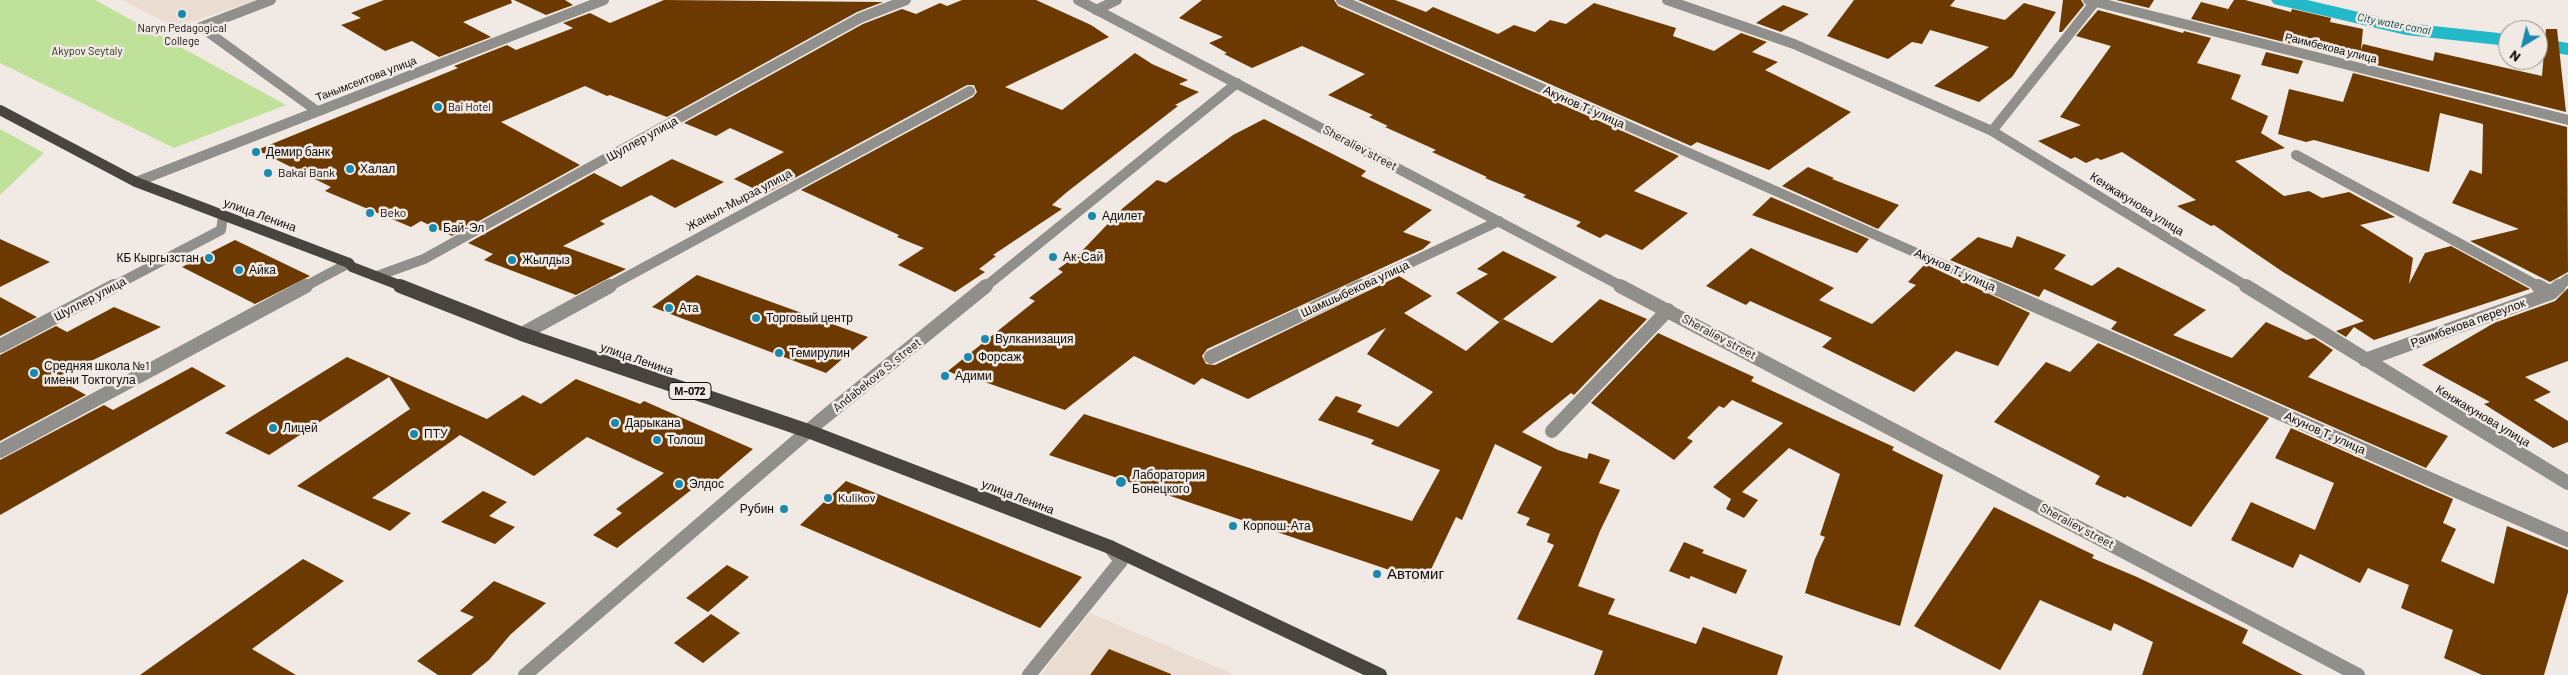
<!DOCTYPE html>
<html>
<head>
<meta charset="utf-8">
<style>
  body { margin:0 }
  #map { position:relative; width:2568px; height:675px; overflow:hidden; background:#f1eae4; font-family:Barlow,sans-serif }
  canvas { display:block }
  .north { position:absolute; left:2498px; top:20px; width:50px; height:50px; box-sizing:border-box; background:#f1eae4; border:1px solid #96918d; border-radius:50%; rotate:216deg; font-size:14px; font-weight:700; line-height:20px; text-align:center; color:#0e0b0a }
  .north::after { content:''; display:block; margin:auto; width:18px; height:22px; background:#1a89af; clip-path:polygon(50% 0,100% 100%,50% 72%,0 100%) }
</style>
</head>
<body>
<div id="map">
<canvas width="2568" height="675"></canvas>
<div class="north">N</div>
</div>
<script>
const g = document.querySelector('canvas').getContext('2d');
g.lineJoin = 'round';
function fillPath(path, color) {
  g.fillStyle = color;
  g.fill(path, 'evenodd');
}
function trace(path, color, width, dash) {
  g.strokeStyle = color;
  g.lineWidth = width;
  g.lineCap = dash ? 'butt' : 'round';
  g.setLineDash(dash || []);
  g.stroke(path);
}
function label(font, color, halo, rows, align = 'center') {
  g.font = font + ' Barlow,sans-serif';
  g.lineWidth = 5;
  g.setLineDash([]);
  g.textBaseline = 'middle';
  g.strokeStyle = halo;
  g.fillStyle = color;
  for (const [text, x, y, turn = 0] of rows) {
    g.save();
    g.translate(x, y);
    g.rotate((+turn || 0) * Math.PI / 180);
    g.textAlign = isNaN(turn) ? turn : align;
    if (halo) g.strokeText(text, 0, 0);
    g.fillText(text, 0, 0);
    g.restore();
  }
}
const built = new Path2D(`
  M122,0H257L175,27Z
  M1090,613L1235,675H1040Z`);
const green = new Path2D(`
  M0,0H95L286,105L174,148L0,63Z
  M0,129L44,153L0,195Z`);
const canal = new Path2D(`
  M2271,0H2307L2406,23L2508,34V46L2406,35L2274,4Z
  M2538,38L2568,43V55L2538,50Z`);
const building = new Path2D(`
  M384,0H511L512,3L463,22L491,37L439,57L412,41L385,51L341,25L361,18L351,13Z
  M514,0H565L573,5L546,15Z
  M664,0L883,2L857,12L667,117L610,95L607,96L585,86L501,122L580,165L452,236L421,221L411,227L325,191L331,187L257,150L458,68L454,66L507,45L516,50L573,28L563,23L590,13L610,23Z
  M962,0H1036L1091,25L1109,37L1005,87L1062,110L1135,53L1152,64L1188,80L1179,84L1199,92L1175,105L1178,106L1067,192L1052,205L1062,209L993,255L996,256L979,269L985,272L955,292L898,265L924,248L897,237L899,235L801,190L973,97L977,92L974,85H967L765,194L734,179L784,152L730,128L716,136L684,123L863,24L902,9L916,14L940,3L947,6Z
  M1202,0H1334L1338,6L1679,156L1634,191L1688,213L1642,250L1606,234L1600,238L1576,226L1581,222L1523,197L1526,195L1485,178L1487,177L1432,152L1436,150L1385,127L1388,126L1369,117L1373,115L1328,95L1365,74L1302,46L1252,68L1224,54L1227,53L1209,43L1223,37L1179,18Z
  M1358,0H1395L1426,12L1433,7L1498,34L1514,25L1535,32L1550,20L1566,24L1594,3L1676,28L1673,36L1714,51L1741,33L1767,42L1752,52L1778,62L1765,70L1851,112L1769,170L1697,142L1691,146Z
  M1854,0H1955L1950,6L2005,20L2024,3L2056,12L2012,77L1979,102L1934,86L1989,47L1930,30L1922,44L1912,42L1888,59L1827,36Z
  M2063,0H2081L2084,5L2062,32H2059Z
  M2116,0H2154L2149,8Z
  M2234,0H2245L2291,12L2292,9L2331,18L2330,22L2363,29L2361,50L2363,44L2433,61L2435,52L2542,76L2546,29H2557L2566,112L2191,19L2201,2L2228,9L2223,17Z
  M1783,5L1809,14L1781,32L1756,23Z
  M2098,10L2183,33L2184,31L2211,38L2197,63L2241,75L2231,99L2268,116L2261,133L2285,148L2235,161L2284,196L2309,191L2322,198L2349,192L2395,217L2360,225L2413,258L2409,284L2425,253L2451,246L2530,289L2374,340L2354,327L2346,337L2336,331L2364,321L2283,272L2214,225L2211,226L2177,206L2196,200L2122,152L2101,160L2097,158L2086,163L2075,157L2071,159L2038,141L2081,125L2060,117L2111,46L2076,36Z
  M2266,52L2303,61L2298,74L2261,65Z
  M2353,73L2567,127L2568,272L2550,282L2470,241L2519,229L2452,203L2470,170L2482,174L2483,124L2440,113L2429,172L2314,140L2306,142L2278,134L2289,89L2343,102Z
  M1264,119L1366,171L1361,176L1432,210L1403,232L1431,242L1423,249L1207,349L1202,356L1206,364L1215,365L1399,276L1432,296L1404,313L1466,351L1503,319L1552,343L1600,299L1647,319L1574,395L1571,393L1522,432L1558,450L1587,459L1589,453L1610,460L1599,483L1620,490L1600,531L1578,586L1615,599L1608,614L1696,644L1703,627L1783,656L1777,675H1594L1603,651L1517,619L1554,545L1547,542L1550,534L1526,525L1530,518L1517,513L1542,467L1495,444L1462,520L1456,517L1425,582L1049,455L1084,414L1412,521L1440,470L1371,444L1374,440L1318,420L1336,396L1362,405L1357,412L1398,427L1433,392L1367,354L1386,328L1248,399L1202,378L1194,385L1134,356L1065,410L976,379L972,382L948,371L1035,301L1029,298L1063,272L1058,269L1079,254L1123,208L1157,180L1166,183L1233,135Z
  M672,159L724,182L675,208L651,195L600,221L605,224L563,246L626,269L576,295L484,260L493,254L468,243L594,173L621,187Z
  M1808,167L1834,178L1832,179L1899,205L1878,229L1782,186Z
  M1771,197L1869,239L1857,253L1752,215Z
  M2017,236L2066,255L2054,269L2092,286L2118,267L2206,310L2173,335L2232,358L2266,322L2306,340L2314,338L2333,350L2308,377L2448,436L2426,468L2111,329L2117,322L2044,289L2039,297L1950,260L1978,237L2012,248Z
  M0,239L50,262L0,287Z
  M235,240L310,276L255,304L182,267Z
  M1751,248L1834,288L1819,300L1872,324L1916,285L1908,282L1925,264L2030,313L1998,366L1956,351L1914,392L1822,347L1832,338L1750,301L1746,305L1706,286Z
  M1503,251L1557,277L1499,322L1456,293L1488,274L1477,269Z
  M697,275L868,337L826,373L652,307Z
  M2568,288V361L2525,377L2551,392L2534,400L2568,421V442L2553,448L2484,404L2490,402L2422,365L2494,323L2555,301Z
  M0,297L37,317L0,336Z
  M114,307L161,327L56,378L86,395L0,441V355L56,326L67,332Z
  M1658,333L1754,377L1751,381L1894,447L1892,450L1943,475L1900,626L1805,593L1815,559L1825,537L1820,535L1840,474L1789,448L1742,492L1758,500L1744,518L1726,509L1731,499L1713,487L1783,423L1732,400L1724,408L1719,406L1687,438L1693,441L1674,460L1591,403Z
  M2098,343L2269,418L2191,527L2127,496L2125,498L2095,484L2100,476L1994,422L2046,362L2070,372Z
  M347,357L487,419L523,395L541,404L576,379L640,404L644,401L753,449L704,491L695,487L617,548L593,535L622,513L616,509L664,473L587,437L534,476L460,435L372,498L411,513L390,531L297,486L410,409L389,377L269,455L225,433Z
  M192,367L226,386L0,515V460L104,405L113,410Z
  M2291,428L2453,499L2443,523L2456,529L2441,561L2494,584L2507,526L2568,550V592L2544,675H2482L2444,658L2453,630L2401,608L2409,585L2368,568L2360,583L2300,554L2293,568L2231,540L2251,502L2315,530L2334,483L2275,458Z
  M846,481L1082,577L1040,628L800,525Z
  M483,491L507,502L489,516L515,527L495,544L441,522Z
  M1994,507L2094,555L2092,558L2137,577L2248,630L2242,643L2303,675H2142L2153,642L2114,623L2111,631L2040,600L2000,670L1914,626Z
  M1684,542L1704,550L1702,553L1747,570L1736,594L1691,576L1689,579L1669,571Z
  M303,559L344,581L252,649L296,675H140Z
  M727,565L749,577L708,612L686,598Z
  M494,581L546,603L510,635L489,660L471,675H438L417,661L474,617L460,611Z
  M711,614L740,633L703,663L674,643Z
  M1109,649L1171,674V675H1090Z`);
const minorFar1 = new Path2D(`
  M271,0L201,27L317,111
  M1341,0L1994,287
  M1667,0L1794,44L1992,131L2248,287
  M2088,0L2568,120
  M1096,10L1117,0
  M1992,131L2095,2
  M2296,155L2540,287
  M136,182L604,0
  M377,276L424,259L860,18L906,0
  M304,287L349,263
  M608,287L970,91
  M1359,287L1499,221
  M2558,287L2568,279`);
const minor = new Path2D(`
  M1991,286L2568,540
  M2246,286L2568,483
  M2538,286L2551,293
  M522,334L610,286
  M1211,357L1361,286
  M2365,360L2551,293L2559,286
  M1552,431L1668,310
  M0,451L306,286
  M1029,675L1121,561L1110,547`);
const tertiaryFar1 = new Path2D(`
  M1078,0L1623,287
  M112,287L221,230L223,216
  M985,287L1237,83`);
const tertiary = new Path2D(`
  M1620,286L2358,675
  M0,346L114,286
  M525,675L821,420L986,286`);
const primaryFar1 = new Path2D(`
  M0,110L136,182L349,263L352,267L404,287`);
const primary = new Path2D(`
  M400,286L522,334L808,431L1110,547L1380,675`);
const markers = [
  [182,14,5,"#1a89af"],
  [438,107,5,"#1a89af"],
  [256,152,5,"#1a89af"],
  [350,169,5,"#1a89af"],
  [268,173,5,"#1a89af"],
  [370,213,5,"#1a89af"],
  [1092,216,5,"#1a89af"],
  [433,228,5,"#1a89af"],
  [1053,257,5,"#1a89af"],
  [209,258,5,"#1a89af"],
  [512,260,5,"#1a89af"],
  [239,270,5,"#1a89af"],
  [669,308,5,"#1a89af"],
  [756,318,5,"#1a89af"],
  [985,339,5,"#1a89af"],
  [779,353,5,"#1a89af"],
  [968,357,5,"#1a89af"],
  [34,373,5,"#1a89af"],
  [945,376,5,"#1a89af"],
  [615,423,5,"#1a89af"],
  [273,428,5,"#1a89af"],
  [414,434,5,"#1a89af"],
  [657,440,5,"#1a89af"],
  [1121,482,6,"#1a89af"],
  [679,484,5,"#1a89af"],
  [828,498,5,"#1a89af"],
  [784,509,5,"#1a89af"],
  [1233,526,5,"#1a89af"],
  [1377,574,5,"#1a89af"]
];
const farWaternames = [
  ["City water canal",2394,24,11]
];
const farPoinames = [
  ["Naryn Pedagogical",182,28],
  ["College",182,41],
  ["Bai Hotel",448,107,"left"]
];
const farStreetnames = [
  ["Раимбекова улица",2331,48,14],
  ["Танымсеитова улица",366,79,-21]
];
const farParknames = [
  ["Akypov Seytaly",87,51]
];
const shields = [
  [690,391,42]
];
const shieldNames = [
  ["М-072",690,391]
];
const streetNames = [
  ["Акунов Т. улица",1584,107,24],
  ["Шуллер улица",642,139,-29],
  ["Sheraliev street",1360,148,28],
  ["Жаныл-Мырза улица",739,200,-28],
  ["Кенжакунова улица",2137,204,32],
  ["улица Ленина",260,215,20],
  ["Акунов Т. улица",1955,270,24],
  ["Шамшыбекова улица",1355,289,-25],
  ["Шуллер улица",90,299,-28],
  ["Раимбекова переулок",2468,323,-20],
  ["Sheraliev street",1719,337,28],
  ["улица Ленина",637,359,19],
  ["Andabekova S. street",877,375,-39],
  ["Кенжакунова улица",2483,416,31],
  ["Акунов Т. улица",2325,433,24],
  ["улица Ленина",1018,497,21],
  ["Sheraliev street",2077,526,28]
];
const poiNames = [
  ["Демир банк",266,152],
  ["Халал",360,169],
  ["Bakai Bank",278,173],
  ["Beko",380,213],
  ["Адилет",1102,216],
  ["Бай-Эл",443,228],
  ["Ак-Сай",1063,257],
  ["КБ Кыргызстан",199,258,"right"],
  ["Жылдыз",522,260],
  ["Айка",249,270],
  ["Ата",679,308],
  ["Торговый центр",766,318],
  ["Вулканизация",995,339],
  ["Темирулин",789,353],
  ["Форсаж",978,357],
  ["Средняя школа №1",44,366],
  ["имени Токтогула",44,380],
  ["Адими",955,376],
  ["Дарыкана",625,423],
  ["Лицей",283,428],
  ["ПТУ",424,434],
  ["Толош",667,440],
  ["Лаборатория",1132,475],
  ["Бонецкого",1132,489],
  ["Элдос",689,484],
  ["Kulikov",838,498],
  ["Рубин",774,509,"right"],
  ["Корпош-Ата",1243,526]
];
const nearPoinames = [
  ["Автомиг",1387,574]
];
fillPath(built, '#eadcd1');
fillPath(green, '#c0e199');
fillPath(canal, '#24b9c8');
fillPath(building, '#6c3a01');
trace(minorFar1, '#908f8b', 10);
trace(minor, '#908f8b', 14);
trace(tertiaryFar1, '#908f8b', 10);
trace(tertiary, '#908f8b', 14);
trace(primaryFar1, '#48443f', 10);
trace(primary, '#48443f', 14);
for (const [x, y, r, color] of markers) {
  const dot = new Path2D();
  dot.arc(x, y, r, 0, 2 * Math.PI);
  g.fillStyle = color;
  g.fill(dot);
  trace(dot, '#f1eae4', 2);
}
label('italic 11px', '#004148', '#f1eae4', farWaternames);
label('11px', '#0e0b0a', '#f1eae4', farPoinames);
label('11px', '#0e0b0a', '#f1eae4', farStreetnames);
label('11px', '#253311', '#f1eae4', farParknames);
for (const [x, y, w] of shields) {
  const box = new Path2D();
  box.roundRect(x - w / 2, y - 8.5, w, 17, 4);
  g.fillStyle = '#f1eae4';
  g.fill(box);
  trace(box, '#0e0b0a', 1);
}
label('bold 11px', '#0e0b0a', null, shieldNames);
label('12px', '#0e0b0a', '#f1eae4', streetNames);
label('12px', '#0e0b0a', '#f1eae4', poiNames, 'left');
label('15px', '#0e0b0a', '#f1eae4', nearPoinames, 'left');
</script>
</body>
</html>
